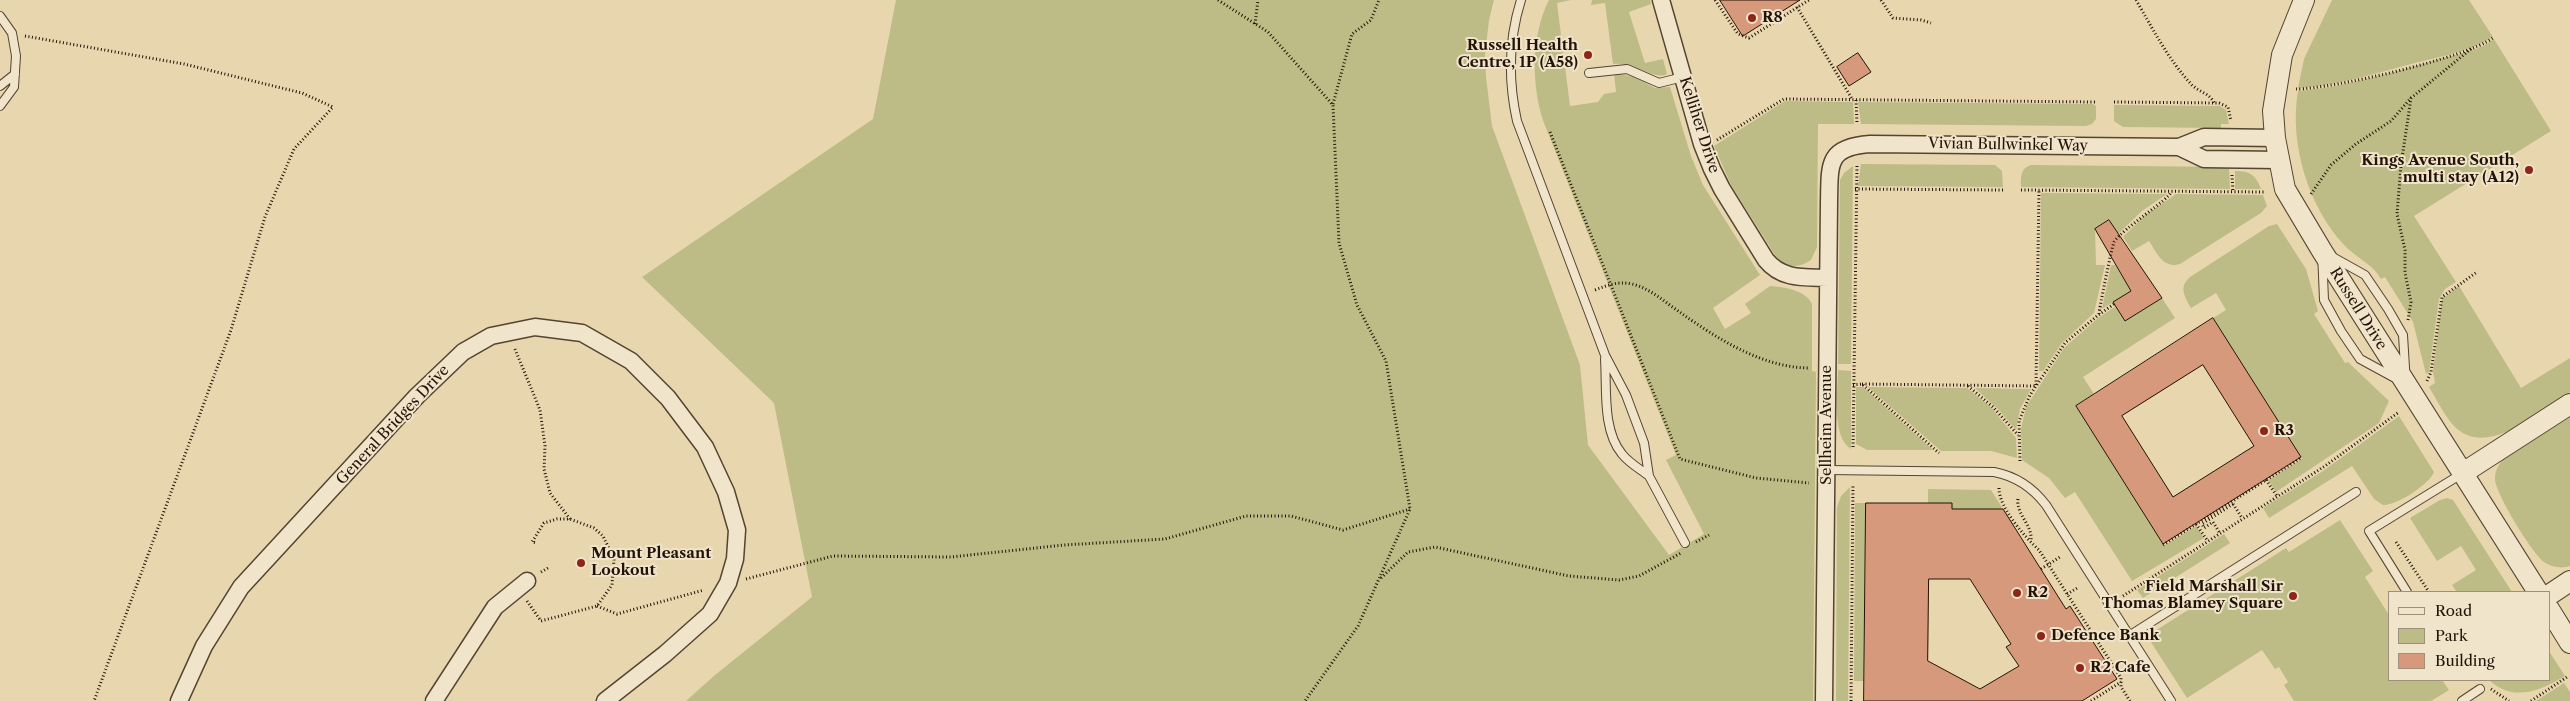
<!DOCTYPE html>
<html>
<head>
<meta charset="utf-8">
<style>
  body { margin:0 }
  #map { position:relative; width:2570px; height:701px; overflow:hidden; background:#e8d6af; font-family:"Libre Caslon Text",serif }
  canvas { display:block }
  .legend { position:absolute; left:2388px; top:591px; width:162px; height:90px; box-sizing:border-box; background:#f0e4cb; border:1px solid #9e907c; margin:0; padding:6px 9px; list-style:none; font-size:15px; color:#231306 }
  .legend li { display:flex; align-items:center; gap:10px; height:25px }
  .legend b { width:25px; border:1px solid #9e907c }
</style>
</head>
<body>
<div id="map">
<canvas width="2570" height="701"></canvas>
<ul class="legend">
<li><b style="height:6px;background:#f0e4cb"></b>Road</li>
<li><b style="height:14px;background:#bdbc86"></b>Park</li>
<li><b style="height:14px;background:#d6997c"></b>Building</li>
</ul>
</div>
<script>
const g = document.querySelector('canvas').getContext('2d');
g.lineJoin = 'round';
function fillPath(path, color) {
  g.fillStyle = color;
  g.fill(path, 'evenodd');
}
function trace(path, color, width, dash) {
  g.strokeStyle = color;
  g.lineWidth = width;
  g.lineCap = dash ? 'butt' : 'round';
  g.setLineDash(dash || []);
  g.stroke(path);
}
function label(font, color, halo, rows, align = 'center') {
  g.font = font + ' "Libre Caslon Text",serif';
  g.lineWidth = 4;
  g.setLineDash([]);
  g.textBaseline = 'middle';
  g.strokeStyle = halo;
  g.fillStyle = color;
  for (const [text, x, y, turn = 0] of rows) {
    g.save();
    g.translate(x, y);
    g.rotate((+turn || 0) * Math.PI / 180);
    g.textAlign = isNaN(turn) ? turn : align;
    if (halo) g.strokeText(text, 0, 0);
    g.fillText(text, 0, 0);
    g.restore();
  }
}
const green = new Path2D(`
  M896,0H1494L1489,20L1485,55L1486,77L1492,126L1580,365L1588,445L1669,555L1704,534L1666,460L1676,455L1544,123C1531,86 1531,35 1549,0H1571L1557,3L1570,106L1598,102L1604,94L1616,92L1614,74L1633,76L1655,88L1670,87L1691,156L1703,185L1760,275L1713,308L1725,329L1751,313L1745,304L1770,286C1784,287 1806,290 1812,304V371L1816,372L1813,701H686L715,675L812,597L774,403L642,277L873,119Z
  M1592,0H1650L1651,4L1629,12L1645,63L1663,59L1667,74C1655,81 1633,61 1613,64L1605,3L1591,5Z
  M2332,0H2469L2493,37C2466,53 2433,58 2404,66C2369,75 2334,86 2298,88L2304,59Z
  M2494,39L2551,131L2414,216L2456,282L2445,289L2439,299L2429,372L2426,374L2413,322L2385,277L2381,279C2372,263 2356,258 2344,245C2308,206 2289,143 2298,91C2346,87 2394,72 2440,59C2458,54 2479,51 2494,39Z
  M1785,101L1853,102L1854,124H1818L1817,247L1811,260C1798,269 1784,268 1775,255L1731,185L1714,146Z
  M1858,102L2093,104L2096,106V119L2092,124L2086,126L1861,124Z
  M2114,105L2220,106L2226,110L2229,124H2221V128L2123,127L2114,121Z
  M1861,164L1995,165L2002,171L2003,187L1858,186Z
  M2031,165L2229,167L2230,189L2021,187C2021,178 2020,168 2031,165Z
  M1853,166L1851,364H1838L1840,180L1844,173Z
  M2235,171C2250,171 2256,175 2261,189H2235Z
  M2041,193L2167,194L2142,211L2118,234L2109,220L2095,229L2096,265H2105L2094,313L2062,343L2043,371H2039Z
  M2176,194L2263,195L2267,206L2261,213L2180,264C2163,269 2157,253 2149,241L2132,251L2123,237L2144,216Z
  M2277,224L2306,269L2318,311L2314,314L2345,363L2348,362L2389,401L2379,423L2276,492L2268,480L2302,459L2213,318L2226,310L2216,293L2191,308C2185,297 2178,287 2190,277L2269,226Z
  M2111,265H2115L2131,291L2102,309Z
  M2459,286L2521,388L2570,358V392C2540,411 2487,460 2454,426C2444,415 2437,400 2429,387L2435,383L2433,372L2442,299Z
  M2162,298L2175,318L2083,377L2094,394L2076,406L2164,546L2196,526L2204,538L2132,581L2075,492L2065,498L2049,478L2022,460L2021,429L2026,407L2064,348L2098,318L2116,306L2125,321Z
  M1838,370L1851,371V449C1831,437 1838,391 1838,370Z
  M1856,387H1863L1933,450H1867L1856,444Z
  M1868,387L1967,388L1991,407L2016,438L2017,458L1991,451H1941Z
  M1975,388L2031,389L2020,409L2016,430L1998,409Z
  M2570,415V566C2561,569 2551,567 2544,562C2532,553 2495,493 2495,479C2495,470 2499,464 2504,458Z
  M2399,416L2434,472C2430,484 2396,506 2383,505L2374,499L2352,466L2269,518L2263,508L2323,471Z
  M1850,487L1848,701H1836L1837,507L1841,496Z
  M1928,489L1991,490L2003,509H1952V503H1928Z
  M2447,498L2453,500L2512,592H2457L2452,585L2476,570L2461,546L2437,561L2410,518L2440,500Z
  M1855,503H1866L1864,681H1854Z
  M2340,520L2373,571L2365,577L2389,615V680H2442L2449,690L2431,701H2294L2284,685L2288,682L2279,667L2275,669L2262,650L2187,698L2147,636L2286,548L2289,552Z
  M2224,534L2230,543L2143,598L2137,590Z
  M2549,651L2565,676C2537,693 2512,701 2489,680H2549Z
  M2564,683L2570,692V701H2536Z`);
const building = new Path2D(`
  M1720,0H1800L1743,36Z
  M1858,53L1871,72L1849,86L1837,67Z
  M2109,220L2162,298L2125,321L2113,302L2131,291L2095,229Z
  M2213,318L2301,457L2163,544L2076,406ZM2203,365L2254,446L2173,497L2122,416Z
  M1866,503H1952V509H2003L2066,609L2070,606L2117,679L2082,701H1864ZM1929,579H1970L2011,644L2006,647L2019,666L1980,689L1928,661Z`);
const path = new Path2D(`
  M1218,0L1268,32L1333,105L1339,243L1357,305L1386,361L1410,509L1358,626L1305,701
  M1715,0L1738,34L1749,38L1809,0
  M1881,0L1893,18L1921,20L1931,23
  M2136,0C2153,29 2168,59 2191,84C2198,92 2210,93 2214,103
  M1797,7L1852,99
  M1255,24L1258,0
  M25,36L184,64L302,93L333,107L294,149L265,217L231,330L94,701
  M2296,89C2332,89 2465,58 2493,38
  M1856,100L1857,124
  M2114,102L2219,103L2228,107L2231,121
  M1333,104L1352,34L1371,20L1379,0
  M1550,132L1680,459L1756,478L1809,483
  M1717,140L1784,99L2096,102
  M2232,175L2233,192
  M1855,189L2003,190
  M2021,190L2264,192
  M2311,194L2331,165L2356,144L2391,121L2411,98L2472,48
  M1595,290C1608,285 1618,281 1632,284C1650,288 1666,303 1681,313C1718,339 1763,368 1810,368
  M2099,314C2099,310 2112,246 2114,242C2123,228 2170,199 2171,192
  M2408,320L2411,302L2405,273V250L2397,214L2401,165L2411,98
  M515,349L540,410L545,446L544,469L550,493L570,519
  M2427,381L2431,372L2442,297L2477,272
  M1862,384L2036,386L2039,190
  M1853,385L1862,384L1939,453
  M1968,386L1993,407L2018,435
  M1853,447L1857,165
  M2020,461L2019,421L2030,395L2065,343L2097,316L2114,304
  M2266,480L2277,496
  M1999,488C1999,508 2025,537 2039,550L2121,678V687L2130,701
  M2018,499C2016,515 2033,525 2031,541
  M2233,504L2242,518
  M2196,524L2207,540
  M2219,532L2213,522L2204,528L2202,524L2233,504
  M1696,542L1709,535
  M2396,542L2429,592
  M2163,545L2301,458
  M2041,569L2060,557
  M541,572L548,568
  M1381,578L1408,552L1435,547L1569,576L1619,580L1639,576L1681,553
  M746,579L833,556L951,557L1064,545L1165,539L1246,516H1291L1343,530L1410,509
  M2067,594L2079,587
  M2123,596L2325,466L2399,412
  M527,601L541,621L597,606L612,585L614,559L603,536L594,528L570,519H557L544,523L532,542L537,543
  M597,606L617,614L704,590
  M2491,689L2509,701
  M1851,701L1853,484
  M2091,701L2121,682
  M2531,701L2567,677`);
const service = new Path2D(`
  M1521,0C1508,41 1508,80 1517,121L1605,355L1626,395L1644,443L1649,476L1685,543
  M0,16L12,33L16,56L14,87L0,106
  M1589,73L1627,69L1659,83L1683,77
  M0,86L15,74
  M2322,251L2365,275L2388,309L2403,335L2406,384L2360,359L2341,331L2324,300Z
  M1605,359C1607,388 1602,430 1622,454C1629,463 1640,469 1649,476
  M1827,470L1994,472C2015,476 2033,488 2046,505L2171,701
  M2407,592L2369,531L2463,473
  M2129,636L2356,492
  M2462,701L2480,689`);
const minor = new Path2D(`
  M1661,0L1702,144L1712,169L1722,189L1766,260C1782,280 1805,277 1828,278
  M2179,147L2204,159L2278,160
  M179,701L204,646L241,587L417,396L463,352L491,336L535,327L582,333L631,361L668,398L705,447L726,492L737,530L735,559L728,583L710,614L665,654L605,701
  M434,701L495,607L527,581
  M1824,701L1829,202C1830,165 1826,147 1870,144L2179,147L2204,137L2275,138`);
const tertiary = new Path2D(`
  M2304,0L2282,55L2273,111L2275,138L2285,189L2322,251L2538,592
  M2463,473L2570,404
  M2549,595L2570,581
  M2549,609L2570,643`);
const markers = [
  [1752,18,5,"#8f2418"],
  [1588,55,5,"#8f2418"],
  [2529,170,5,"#8f2418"],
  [2264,431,5,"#8f2418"],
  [581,563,5,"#8f2418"],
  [2017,593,5,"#8f2418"],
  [2293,596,5,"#8f2418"],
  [2041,636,5,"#8f2418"],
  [2080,668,5,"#8f2418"]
];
const poiNames = [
  ["R8",1762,18],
  ["Russell Health",1578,46,"right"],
  ["Centre, 1P (A58)",1578,63,"right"],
  ["Kings Avenue South,",2519,161,"right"],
  ["multi stay (A12)",2519,178,"right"],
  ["R3",2274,431],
  ["Mount Pleasant",591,554],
  ["Lookout",591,571],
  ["Field Marshall Sir",2283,587,"right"],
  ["Thomas Blamey Square",2283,604,"right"],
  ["R2",2027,593],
  ["Defence Bank",2051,636],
  ["R2 Cafe",2090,668]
];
const streetNames = [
  ["Kelliher Drive",1699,125,72],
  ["Vivian Bullwinkel Way",2008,145,1],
  ["Russell Drive",2358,309,58],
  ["General Bridges Drive",393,425,-47],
  ["Sellheim Avenue",1827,425,-90]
];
fillPath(green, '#bdbc86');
fillPath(building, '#d6997c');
trace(building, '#231306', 1);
trace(service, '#544430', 10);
trace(minor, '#544430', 19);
trace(tertiary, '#544430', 22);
trace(path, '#231306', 3, [1, 2.5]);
trace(service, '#f0e4cb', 8);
trace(minor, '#f0e4cb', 16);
trace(tertiary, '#f0e4cb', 20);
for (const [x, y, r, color] of markers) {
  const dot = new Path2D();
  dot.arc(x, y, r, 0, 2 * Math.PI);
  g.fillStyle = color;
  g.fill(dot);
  trace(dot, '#f0e4cb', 2);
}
label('bold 15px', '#231306', '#f0e4cb', poiNames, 'left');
label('15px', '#231306', '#f0e4cb', streetNames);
</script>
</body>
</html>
